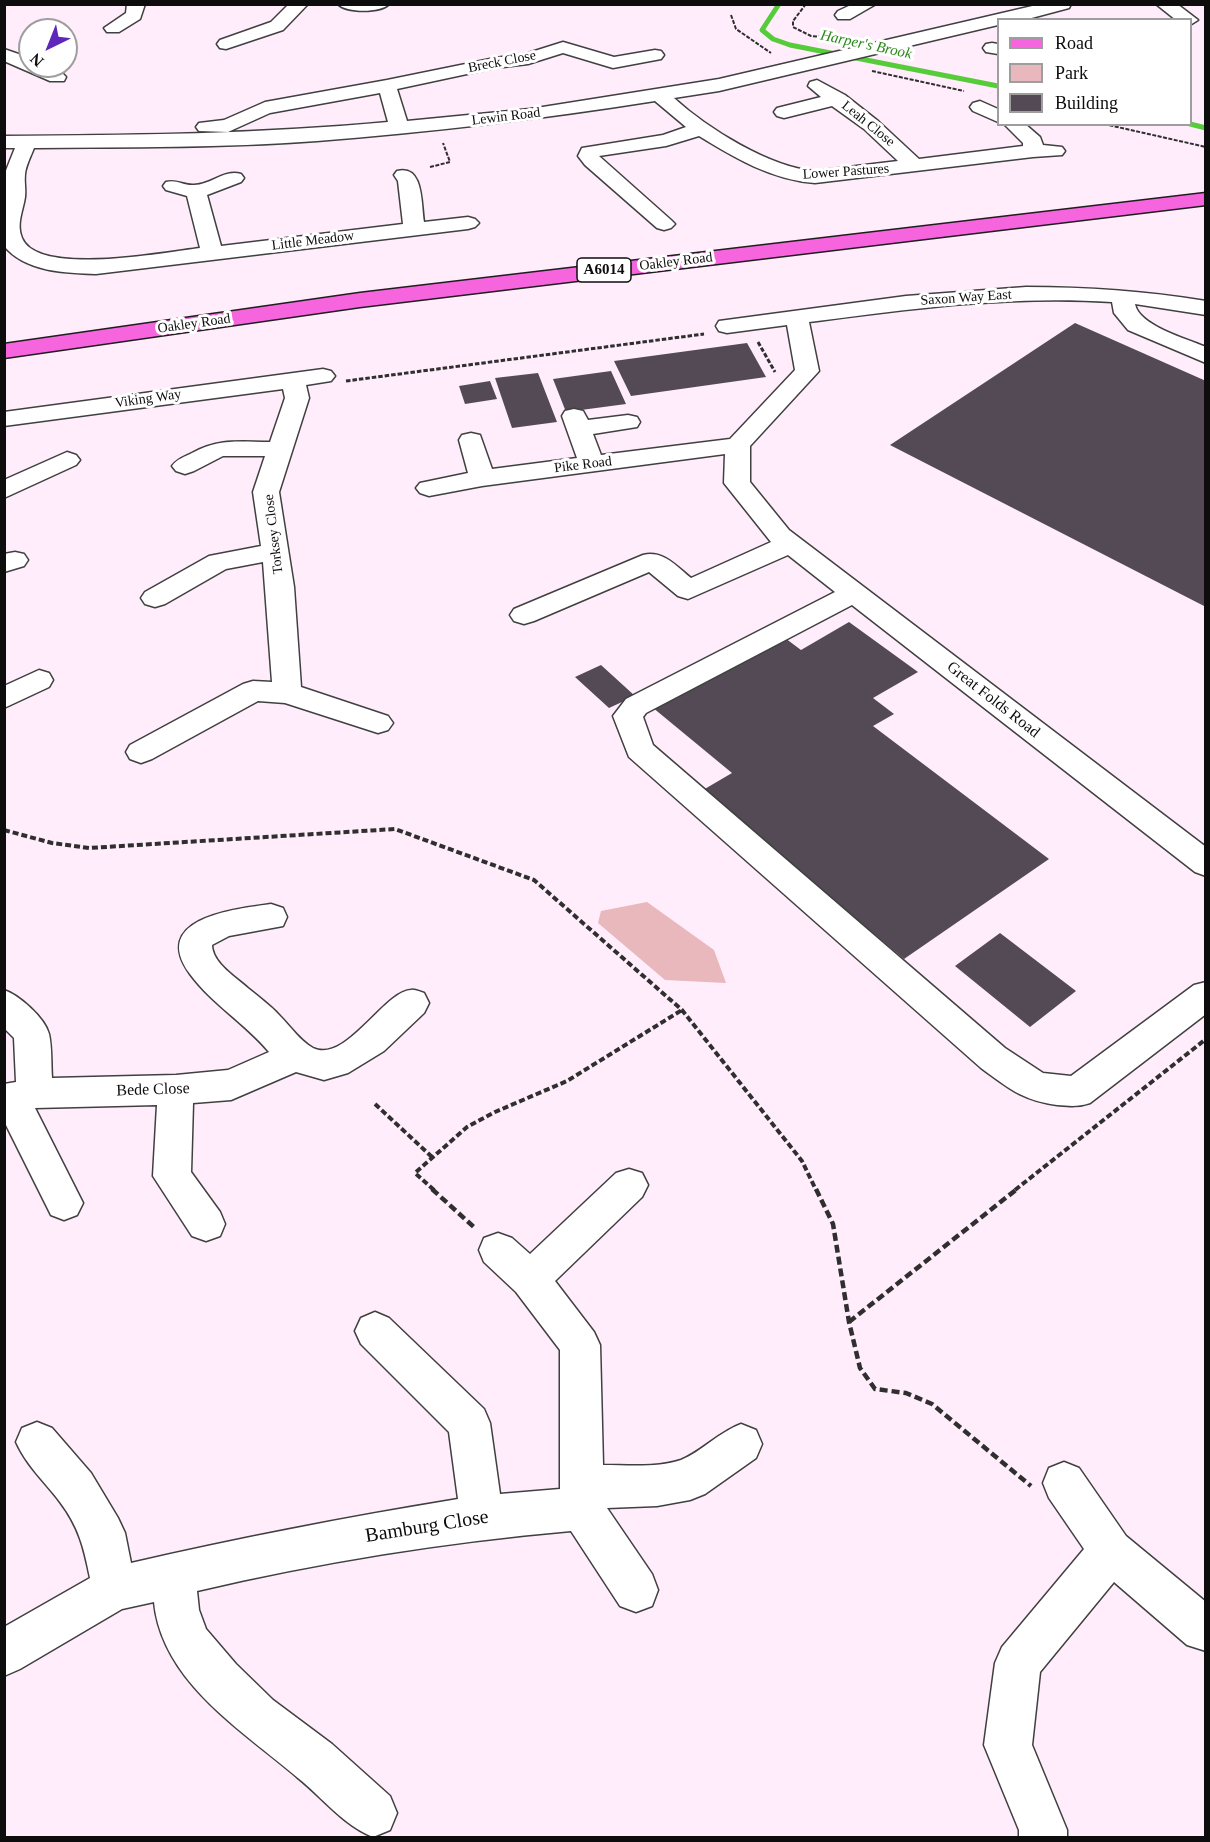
<!DOCTYPE html>
<html>
<head>
<meta charset="utf-8">
<style>
  body { margin:0 }
  #map { position:relative; width:1210px; height:1842px; overflow:hidden; background:#ffedfb; font-family:Georgia,serif }
  canvas { display:block }
  .frame { position:absolute; inset:0; border:6px solid #0d0d0d; pointer-events:none }
  .legend { position:absolute; left:997px; top:18px; width:195px; height:108px; box-sizing:border-box; background:#fff; border:2px solid #9e9e9e; margin:0; padding:8px 10px; list-style:none; font-size:18px; color:#0d0d0d }
  .legend li { display:flex; align-items:center; gap:12px; height:30px }
  .legend b { width:30px; border:2px solid #9e9e9e }
  .north { position:absolute; left:18px; top:18px; width:60px; height:60px; box-sizing:border-box; background:#fff; border:2px solid #9e9e9e; border-radius:50%; rotate:223deg; font-size:16px; font-weight:700; line-height:24px; text-align:center; color:#0d0d0d }
  .north::after { content:''; display:block; margin:auto; width:21px; height:27px; background:#5d27bc; clip-path:polygon(50% 0,100% 100%,50% 72%,0 100%) }
</style>
</head>
<body>
<div id="map">
<canvas width="1210" height="1842"></canvas>
<div class="frame"></div>
<ul class="legend">
<li><b style="height:8px;background:#f765de"></b>Road</li>
<li><b style="height:16px;background:#e9b8bd"></b>Park</li>
<li><b style="height:16px;background:#534a56"></b>Building</li>
</ul>
<div class="north">N</div>
</div>
<script>
const g = document.querySelector('canvas').getContext('2d');
g.lineJoin = 'round';
function fillPath(path, color) {
  g.fillStyle = color;
  g.fill(path, 'evenodd');
}
function trace(path, color, width, dash) {
  g.strokeStyle = color;
  g.lineWidth = width;
  g.lineCap = dash ? 'butt' : 'round';
  g.setLineDash(dash || []);
  g.stroke(path);
}
function label(font, color, halo, rows, align = 'center') {
  g.font = font + ' Georgia,serif';
  g.lineWidth = 6;
  g.setLineDash([]);
  g.textBaseline = 'middle';
  g.strokeStyle = halo;
  g.fillStyle = color;
  for (const [text, x, y, turn = 0] of rows) {
    g.save();
    g.translate(x, y);
    g.rotate((+turn || 0) * Math.PI / 180);
    g.textAlign = isNaN(turn) ? turn : align;
    if (halo) g.strokeText(text, 0, 0);
    g.fillText(text, 0, 0);
    g.restore();
  }
}
const green = new Path2D(`
  M647,902L714,950L726,983L665,980L598,923L601,911Z`);
const stream = new Path2D(`
  M779,4L762,30L773,39L790,45L998,86
  M1190,124L1206,128`);
const building = new Path2D(`
  M1075,323L1206,381V607L890,445Z
  M747,343L766,377L631,396L614,361Z
  M611,371L626,404L566,412L553,379Z
  M538,373L557,422L512,428L495,378Z
  M490,381L497,399L465,404L459,386Z
  M849,622L918,672L873,698L894,714L873,726L1049,859L904,959L703,790L732,773L652,707L781,635L801,650Z
  M601,665L635,696L609,708L575,677Z
  M1000,933L1076,991L1030,1027L955,966Z`);
const pathFar3 = new Path2D(`
  M806,4L793,21V27L811,36L826,37
  M731,15L736,29L771,53
  M872,71L964,91
  M1104,124L1206,147
  M430,167L450,162L443,143`);
const pathFar2 = new Path2D(`
  M758,342L775,372
  M346,381L704,334`);
const pathFar1 = new Path2D(`
  M4,830L52,843L89,848L395,829L534,880L682,1010L802,1161L816,1190
  M375,1104L432,1157
  M434,1190L415,1173L467,1127L495,1112L567,1081L682,1010
  M1015,1190L1206,1039`);
const path = new Path2D(`
  M432,1189L476,1229
  M816,1189L833,1224L849,1322L860,1368L875,1389L906,1393L932,1404L1031,1486
  M849,1322L1017,1189`);
const minor = new Path2D(`
  M127,4H145L140,19L119,32H107L104,28L126,13Z
  M289,4H308L283,30L226,49L220,48L217,44L220,40L271,22Z
  M338,4H389C381,13 346,13 338,4Z
  M853,4H876L850,19H838L835,15L838,11Z
  M1041,4H1071L1069,8L1024,20H998V25L719,91L674,98C707,128 770,168 815,171L898,161L864,129L832,106L784,118L777,116L774,112L777,108L821,97L808,86L810,82L817,80L845,95L878,121L919,159L1023,146V143L1004,124H1025L1040,137L1043,145L1062,147L1065,151L1062,155L1033,157L815,183C772,180 735,158 699,136L666,146L599,156L671,220L675,224L671,228L664,230L657,228L585,165L578,156L582,148L663,135L686,127L655,101C542,119 430,132 317,141C223,148 129,147 34,148C31,156 26,165 25,174C24,182 26,189 25,197C23,211 16,224 22,238C38,277 166,252 200,248L187,196L166,190L163,186L166,182C177,179 184,186 194,185C211,185 224,169 241,174L244,178L241,182L207,195L221,246L403,224L398,181L394,175L397,171C424,164 421,204 424,222L468,217L475,219L479,223L475,227L468,229L96,274C65,273 26,272 4,246L5,173L15,148H4V136C133,135 260,134 388,122L380,93L270,113L228,132L199,131L196,127L199,123L224,120L265,102L387,80L495,58L525,54L563,42L614,57L655,50L661,51L664,55L661,59L613,68L563,53L528,64L495,68L397,89L407,121L530,109L719,79Z
  M1156,4H1177L1198,20L1190,25V20H1176Z
  M992,43L998,44V54L986,52L983,48L986,44Z
  M4,49L30,58V66C44,66 57,66 66,77L64,81H50L4,61Z
  M980,101L998,109V122L973,111L970,107L973,103Z
  M1026,287C1087,287 1145,291 1206,301V315L1135,304C1138,325 1187,339 1206,347V363L1128,330L1114,313L1112,302C1011,295 909,309 809,322L819,371L750,446V482L789,530L1206,847V876L1195,872L852,605L646,713L643,717L653,745L1005,1048L1043,1073L1071,1076L1194,985L1206,982V1014L1090,1103C1078,1107 1070,1106 1057,1105C1021,1100 1009,1088 981,1068L629,757L613,716L626,699L835,592L788,555L688,599L678,596L649,572L534,621L524,624L514,621L510,615L514,609L643,555C663,550 676,566 691,578L771,542L724,483L725,454L482,486L429,496L420,493L416,488L420,483L468,473L459,440L462,435L471,433L480,435L492,469L577,458L562,416L565,411L574,409L583,411L588,420L628,415L637,417L640,422L637,427L593,434L601,455L730,439L795,370L787,325L727,333L719,331L716,326L719,321L906,296Z
  M323,369L331,371L335,376L331,381L306,385L309,398L279,492L294,587L301,687L388,716L393,723L388,730L378,733L285,703L258,701L152,759L141,763L130,759L126,752L130,745L243,684L253,681L272,682L263,562L226,569L165,604L155,607L145,604L141,598L145,592L209,556L261,546L253,492L265,456H223L194,471L185,474L176,471L172,466C177,459 184,457 192,453C220,438 239,442 270,442L285,398L283,389L4,426V412Z
  M67,452L76,455L80,460L76,465L4,498V480Z
  M15,552L24,554L28,560L24,566L4,572V554Z
  M39,670L49,673L53,680L49,687L4,708V686Z
  M271,904L283,908L287,917L283,926L229,936L212,945C212,963 237,978 249,989C260,998 271,1006 280,1016C291,1027 300,1041 313,1048C346,1064 384,991 411,990C415,989 420,992 424,993L429,1003L424,1013L384,1051L348,1073L324,1080L296,1072L231,1100L193,1103L191,1172L220,1212L225,1224L220,1236L206,1241L192,1236L153,1176L157,1105L35,1108L83,1203L77,1215L64,1220L51,1215L4,1121V1084L16,1082L14,1038L4,1028V990C19,995 45,1018 49,1034C52,1047 51,1064 52,1078L176,1075L228,1070L269,1052C246,1024 212,1004 190,974C149,918 235,909 271,904Z
  M629,1169L642,1173L648,1185L642,1197L555,1281L594,1332L600,1345L603,1465C627,1465 658,1468 681,1460C701,1452 719,1432 741,1424L756,1430L762,1444L756,1458L705,1494L690,1500L657,1506L607,1508L652,1574L658,1590L652,1606L636,1612L620,1606L571,1531C446,1542 320,1562 197,1591L199,1610L206,1629L236,1664L273,1700L332,1744L390,1796L397,1813L390,1830L373,1837C343,1825 323,1798 298,1778C242,1730 162,1682 154,1602L122,1609L20,1669L4,1676V1627L90,1578C84,1548 79,1527 60,1502C45,1482 26,1465 16,1442L22,1428L37,1422L52,1428L91,1473L118,1518L125,1533L131,1563C239,1538 348,1517 458,1499L449,1432L361,1344L355,1331L361,1318L375,1312L389,1318L484,1409L490,1423L500,1494L560,1489V1350L516,1292L484,1262L479,1250L484,1238L498,1233L512,1238L530,1254L616,1173Z
  M1064,1462L1079,1468L1126,1536L1206,1602V1651L1187,1645L1114,1582L1040,1672L1032,1745L1067,1830V1838H1019V1830L984,1745L995,1663L1002,1647L1084,1549L1049,1498L1043,1483L1049,1468Z`);
const major = new Path2D(`
  M1206,193V205L360,307L4,358V344L360,293Z`);
const farStreetnames = [
  ["Breck Close",502,62,-11],
  ["Lewin Road",506,117,-7],
  ["Leah Close",868,124,39],
  ["Lower Pastures",846,172,-4],
  ["Little Meadow",313,241,-7],
  ["Oakley Road",676,262,-7],
  ["Saxon Way East",966,298,-4],
  ["Oakley Road",194,324,-8],
  ["Viking Way",148,399,-8],
  ["Pike Road",583,465,-7],
  ["Torksey Close",274,534,-97]
];
const farWaternames = [
  ["Harper's Brook",866,45,12]
];
const shields = [
  [604,270,54]
];
const shieldNames = [
  ["A6014",604,270]
];
const streetNames = [
  ["Great Folds Road",993,700,38],
  ["Bede Close",153,1090,-2]
];
const nearStreetnames = [
  ["Bamburg Close",427,1527,-9]
];
fillPath(green, '#e9b8bd');
trace(stream, '#56cc3b', 5);
fillPath(building, '#534a56');
trace(minor, '#404040', 3);
trace(major, '#1e1e1e', 3);
trace(pathFar3, '#2f2f2f', 2, [4, 1.5]);
trace(pathFar2, '#2f2f2f', 3, [4.5, 2]);
trace(pathFar1, '#2f2f2f', 4, [6, 3]);
trace(path, '#2f2f2f', 4.5, [8, 4]);
fillPath(minor, '#fff');
fillPath(major, '#f765de');
label('14px', '#0d0d0d', '#fff', farStreetnames);
label('italic 15px', '#288817', '#fff', farWaternames);
for (const [x, y, w] of shields) {
  const box = new Path2D();
  box.roundRect(x - w / 2, y - 12, w, 24, 4.5);
  g.fillStyle = '#fff';
  g.fill(box);
  trace(box, '#0d0d0d', 1.5);
}
label('bold 15px', '#0d0d0d', null, shieldNames);
label('16px', '#0d0d0d', '#fff', streetNames);
label('20px', '#0d0d0d', '#fff', nearStreetnames);
</script>
</body>
</html>
